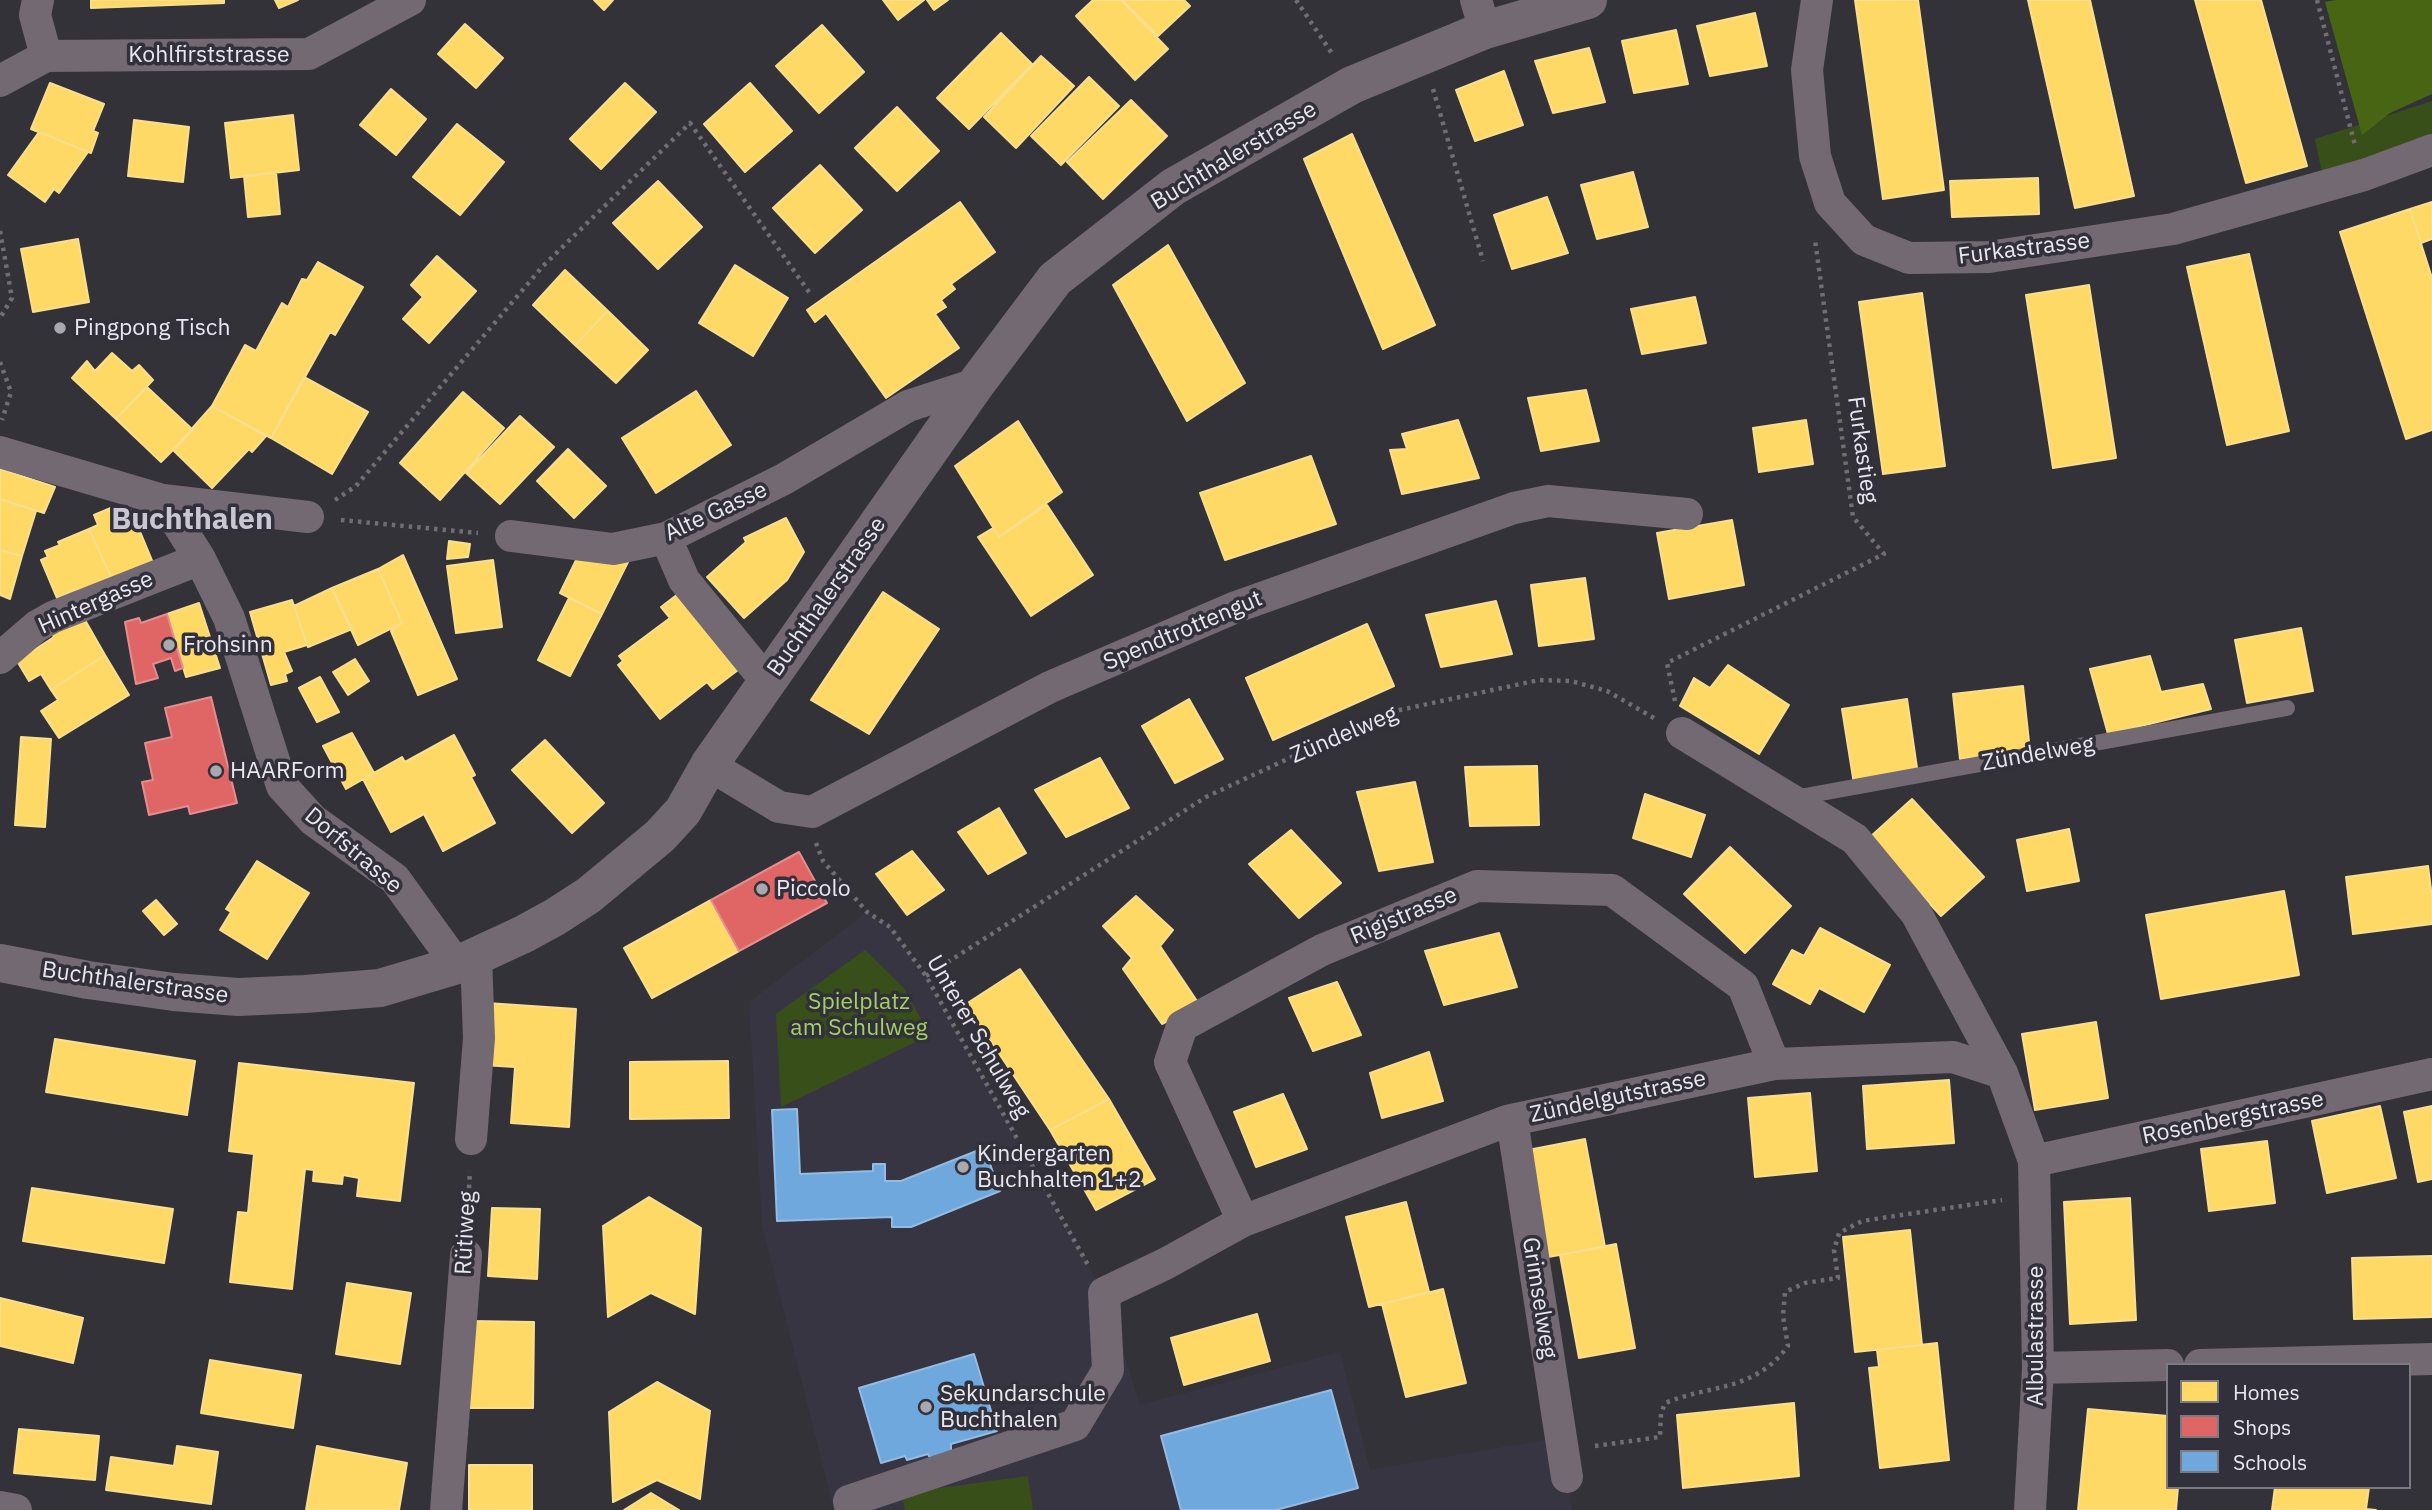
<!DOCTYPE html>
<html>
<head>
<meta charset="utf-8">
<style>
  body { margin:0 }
  #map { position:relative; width:2432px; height:1510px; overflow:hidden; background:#333238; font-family:"IBM Plex Sans",sans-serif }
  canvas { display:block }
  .legend { position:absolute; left:2166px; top:1363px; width:245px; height:126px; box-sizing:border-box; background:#32303a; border:2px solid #7b7a82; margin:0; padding:9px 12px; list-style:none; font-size:21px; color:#e9e8ee }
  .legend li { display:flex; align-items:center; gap:14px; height:35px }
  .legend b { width:35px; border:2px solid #7b7a82 }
</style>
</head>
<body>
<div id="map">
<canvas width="2432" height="1510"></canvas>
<ul class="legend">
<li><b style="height:19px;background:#ffd966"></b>Homes</li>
<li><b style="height:19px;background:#e06666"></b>Shops</li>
<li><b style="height:19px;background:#6fa8dc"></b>Schools</li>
</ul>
</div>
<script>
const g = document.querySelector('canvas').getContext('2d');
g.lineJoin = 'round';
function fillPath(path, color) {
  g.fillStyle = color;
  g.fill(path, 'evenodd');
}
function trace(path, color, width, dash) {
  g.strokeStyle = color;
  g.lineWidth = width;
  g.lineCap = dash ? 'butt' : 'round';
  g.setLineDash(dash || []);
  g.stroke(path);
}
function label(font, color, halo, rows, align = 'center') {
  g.font = font + ' "IBM Plex Sans",sans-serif';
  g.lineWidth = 7;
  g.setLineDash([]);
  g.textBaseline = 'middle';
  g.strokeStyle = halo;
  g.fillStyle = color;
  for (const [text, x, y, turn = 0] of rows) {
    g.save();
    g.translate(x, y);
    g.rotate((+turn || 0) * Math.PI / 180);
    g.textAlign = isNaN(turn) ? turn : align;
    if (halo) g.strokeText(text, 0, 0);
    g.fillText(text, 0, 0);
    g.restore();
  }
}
const built = new Path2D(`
  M867,912L890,927L926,976L1104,1293L1140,1405L1340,1352L1370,1470L1561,1437L1572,1510H834L762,1225L749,1002Z`);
const green = new Path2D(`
  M2432,101V142L2323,178L2315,139Z
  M865,950L903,987L930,1035L781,1107L776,1014Z
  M1028,1476L1033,1510H905L902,1493Z`);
const forest = new Path2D(`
  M2336,0H2432V94L2390,113L2362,135L2325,2Z`);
const homes = new Path2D(`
  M91,0H224V3L91,8Z
  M275,0H298L279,8Z
  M594,0H613L604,10Z
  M883,0H924L898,20Z
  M927,0H948L934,10Z
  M1093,0H1121L1168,49L1135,80L1076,16Z
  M1122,0H1184L1190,6L1158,36Z
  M1855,0H1918L1944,190L1883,199Z
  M2028,0H2090L2134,196L2075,208Z
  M2195,0H2261L2307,166L2246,183Z
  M1755,13L1767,66L1710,76L1697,26Z
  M465,24L503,58L476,88L438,54Z
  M822,25L864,72L819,113L776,66Z
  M1676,30L1688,84L1634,93L1622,41Z
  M1001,33L1032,64L969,129L937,98Z
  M1589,48L1605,102L1553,113L1535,61Z
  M1041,56L1074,86L1016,148L984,117Z
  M1504,71L1523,125L1475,141L1456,90Z
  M1089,77L1119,106L1061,165L1031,136Z
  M50,83L104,104L93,131L98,133L91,153L31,129Z
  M625,83L656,112L601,169L570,139Z
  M750,83L792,131L745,172L704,124Z
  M391,89L426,119L396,155L360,125Z
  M1131,100L1167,136L1103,199L1067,162Z
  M897,107L939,151L897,191L855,148Z
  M293,115L299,170L231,178L225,123Z
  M134,120L189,127L183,182L128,176Z
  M457,124L504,162L460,215L413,177Z
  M39,132L88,152L59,193L54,189L45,202L8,175Z
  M1352,134L1435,325L1383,349L1304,159Z
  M820,165L862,210L815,253L773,208Z
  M276,172L280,214L248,217L244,176Z
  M1633,172L1648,227L1597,239L1581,185Z
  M2038,178L2039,214L1952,217L1950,181Z
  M658,181L702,227L658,269L613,223Z
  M1547,197L1568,253L1512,269L1494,215Z
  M960,202L995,252L951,284L955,289L941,300L946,307L935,314L959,348L886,398L826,313L815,322L807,310Z
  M2432,202V239L2421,243L2410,209Z
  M2410,209L2432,278V430L2406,439L2340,232Z
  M78,239L89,302L33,312L21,249Z
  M1168,245L1245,383L1187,421L1113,285Z
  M2249,254L2289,431L2227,445L2187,267Z
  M437,256L476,291L429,343L403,319L423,297L411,285Z
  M318,262L363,287L335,335L330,332L271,438L212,406L245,345L256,351L282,303L288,307L302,279L307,280Z
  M735,265L788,298L753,356L699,323Z
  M565,270L608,311L575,345L533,305Z
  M2089,285L2116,458L2053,468L2026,295Z
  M1922,293L1945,466L1883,474L1859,302Z
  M1695,297L1706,343L1642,354L1631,309Z
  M608,311L648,350L616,383L575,345Z
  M112,353L132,371L139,365L153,380L116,419L72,378L87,361L95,371Z
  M304,377L368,412L332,474L271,438Z
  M147,387L193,430L161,462L116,419Z
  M1586,390L1599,441L1541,451L1528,398Z
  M696,391L731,445L656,493L622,438Z
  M463,392L504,428L440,500L400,463Z
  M212,406L266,436L252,452L249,449L212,488L173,450Z
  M520,416L554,447L500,504L466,473Z
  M1458,420L1479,478L1402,494L1390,450L1407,449L1402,434Z
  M1806,420L1813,464L1759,472L1753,428Z
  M1018,421L1062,492L999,537L955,466Z
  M568,449L606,486L574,518L537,481Z
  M1311,456L1336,524L1225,560L1200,493Z
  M0,469L55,487L44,513L0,499Z
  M0,499L36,511L22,556L0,550Z
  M1047,505L1093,575L1031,616L978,537L993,528L999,537Z
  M113,507L117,516L131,510L153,563L112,579L89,529L98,525L94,515Z
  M786,518L804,552L787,580L744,618L707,577L746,542L744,538Z
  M1732,520L1744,585L1669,599L1657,533Z
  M89,529L112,579L80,593L78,589L57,598L41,560L48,557L45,551L60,545L58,542Z
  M449,541L470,544L468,557L447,559Z
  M0,550L22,556L10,599L0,595Z
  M580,552L629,560L602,614L560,593Z
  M403,555L457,679L418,695L391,631L402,623L378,569Z
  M493,560L502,627L456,633L447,566Z
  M378,569L402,623L358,645L332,588Z
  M1585,578L1594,639L1539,646L1531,585Z
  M332,588L352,629L308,647L294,606Z
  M883,592L939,629L869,734L811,700Z
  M678,594L738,670L713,689L707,682L660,719L618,665L623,661L619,656L670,618L661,607Z
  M569,598L602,614L570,676L538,660Z
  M292,600L307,645L284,652L292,671L285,674L287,681L271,685L250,612Z
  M1496,601L1512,654L1441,667L1426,615Z
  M199,603L220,668L186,677L167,614Z
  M81,613L105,655L51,690L41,674L29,681L17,661L54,637L49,630Z
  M1367,624L1394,686L1273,740L1246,678Z
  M2301,628L2313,691L2247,703L2235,640Z
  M105,655L129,695L59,738L41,711L58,700L51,690Z
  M2150,656L2161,692L2203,684L2211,709L2108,734L2090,669Z
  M355,659L369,681L348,695L333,672Z
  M1728,665L1789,705L1759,754L1680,706L1694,678L1710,688Z
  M320,677L339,712L317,722L299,688Z
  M2023,686L2030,751L1960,759L1953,694Z
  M1189,699L1223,759L1175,783L1142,726Z
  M1907,699L1918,775L1854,784L1842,709Z
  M352,733L374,773L346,789L323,746Z
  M454,735L475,775L471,777L495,823L443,851L424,814L391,832L363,779L402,757L405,762Z
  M21,737L51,739L45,827L15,825Z
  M545,740L604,803L572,833L512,770Z
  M1100,758L1129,808L1066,837L1035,790Z
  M1537,766L1539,825L1470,826L1465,767Z
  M1415,782L1433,862L1379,871L1357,792Z
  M1645,794L1705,815L1691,857L1633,838Z
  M1912,799L1984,877L1941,916L1869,838Z
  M999,808L1026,853L988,874L958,832Z
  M2069,829L2079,881L2027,891L2017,840Z
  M1291,830L1341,883L1299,918L1249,864Z
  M1730,847L1791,906L1745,953L1684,894Z
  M912,851L944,890L907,915L876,874Z
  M257,861L309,893L267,959L220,930L231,912L226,909Z
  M2428,866L2432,897V924L2353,934L2346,877Z
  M2284,891L2299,975L2161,999L2146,915Z
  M1136,896L1173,930L1160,946L1199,1004L1162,1024L1123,969L1132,958L1103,926Z
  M156,900L177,924L164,935L143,911Z
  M711,900L739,951L652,998L624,948Z
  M1820,928L1890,965L1864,1012L1819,988L1810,1004L1773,984L1792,950L1804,956Z
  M1499,933L1517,987L1444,1005L1425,951Z
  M1020,969L1109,1099L1050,1130L966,1004Z
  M1337,982L1361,1035L1313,1051L1289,998Z
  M487,1003L576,1009L569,1127L511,1123L515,1067L483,1065Z
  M2096,1022L2108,1098L2035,1110L2022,1034Z
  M55,1039L195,1061L187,1115L46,1092Z
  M1429,1052L1443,1101L1382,1118L1370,1073Z
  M728,1061L729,1118L630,1119V1062Z
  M239,1063L414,1083L400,1201L357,1196L359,1178L343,1175L342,1184L313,1181L314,1170L305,1169L292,1289L230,1282L238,1212L248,1213L254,1154L229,1151Z
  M1949,1080L1954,1143L1867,1149L1863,1086Z
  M1810,1093L1817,1171L1755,1177L1748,1098Z
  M1283,1094L1307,1149L1256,1167L1234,1112Z
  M1109,1099L1155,1179L1096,1210L1050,1130Z
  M2380,1106L2396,1178L2327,1193L2312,1121Z
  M2432,1106V1179L2418,1182L2404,1112Z
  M1585,1139L1605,1247L1548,1257L1528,1150Z
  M2267,1141L2275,1203L2209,1211L2201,1149Z
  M32,1188L173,1209L164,1263L23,1241Z
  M649,1197L701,1228L695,1314L651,1293L608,1317L603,1226Z
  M2130,1198L2136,1320L2070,1324L2064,1202Z
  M1406,1202L1429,1292L1369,1307L1346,1217Z
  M492,1208L540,1209L537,1279L488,1276Z
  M1910,1230L1922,1345L1855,1352L1843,1237Z
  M1616,1244L1635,1348L1579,1358L1560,1255Z
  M2432,1256V1317L2354,1319L2352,1258Z
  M347,1283L411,1293L400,1364L336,1354Z
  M1443,1289L1466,1383L1406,1397L1382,1304Z
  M0,1298L83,1318L73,1363L0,1346Z
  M1257,1314L1270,1361L1184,1385L1171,1338Z
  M471,1321L534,1322L533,1408H469Z
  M1937,1343L1949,1460L1880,1468L1869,1368L1879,1367L1877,1350Z
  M210,1360L301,1375L293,1428L201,1413Z
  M657,1382L710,1411L700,1499L657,1480L613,1502L609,1412Z
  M1794,1403L1799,1476L1683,1488L1677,1415Z
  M2088,1409L2168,1416V1487H2178L2176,1510H2078Z
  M19,1429L99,1436L95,1480L14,1473Z
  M177,1446L218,1452L211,1504L106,1490L111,1457L174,1466Z
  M317,1446L407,1463L399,1510H306Z
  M469,1465H532V1510H469Z
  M2275,1487H2369L2366,1509L2376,1510H2272Z
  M651,1493L679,1510H624Z`);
const shops = new Path2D(`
  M167,614L183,668L175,671L171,658L153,664L158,678L136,684L125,622L139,618L141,623Z
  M211,697L237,803L190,814L188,806L149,815L142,782L153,780L145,743L172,737L165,708Z
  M799,852L827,903L739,951L711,900Z`);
const schools = new Path2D(`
  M797,1109L800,1174L873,1171V1164H885V1181H901L984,1148L1000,1191L911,1227H892V1217L777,1221L772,1110Z
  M974,1354L997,1431L951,1444V1454L930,1458L928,1454L907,1460L905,1456L881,1463L859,1388Z
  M1331,1390L1358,1488L1276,1510H1181L1161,1436Z`);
const path = new Path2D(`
  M1296,0L1333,55
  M2317,0L2355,145
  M1433,89L1483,261
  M0,231L12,298L0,318
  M0,362L11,392L2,420
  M335,500L356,486L543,266L690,123L811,295
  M341,520L478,533
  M1675,701L1667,663L1884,554L1853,517L1815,240
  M816,843L823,861L867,912L890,927L926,976L1088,1265
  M926,976L1206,797L1386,713L1539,680L1571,681L1607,691L1654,718
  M467,1222L470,1171
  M1595,1446L1660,1437L1661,1414L1665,1403C1711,1384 1754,1392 1788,1346L1783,1316L1785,1292L1805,1283L1838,1278L1834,1250L1839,1233L1862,1221L2002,1200`);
const service = new Path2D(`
  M1794,798L2287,708`);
const minor = new Path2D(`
  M38,0L35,15L46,56
  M1476,0L1485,30
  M1817,0L1807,70L1815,156L1830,203L1864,240L1909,258L1989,257L2173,229L2364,175L2432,150
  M0,81L46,56L309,54L410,0
  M0,452L163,500L308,517
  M163,500L200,559L229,618L282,786L313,820L395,879L457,965
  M511,536L613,549L666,538L784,479L908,406L976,384
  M666,538L684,580L767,682
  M0,658L37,626L53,617L200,559
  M1682,733L1855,839L1916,913L2002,1073
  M709,765L779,807L812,812L1050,687L1236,607L1514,508L1548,501L1687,514
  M1512,1120L1567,1477
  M471,1139L479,1038L476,956
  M2034,1161L2432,1074
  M1243,1221L1170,1062L1182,1026L1322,950L1477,886L1612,890L1743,986L1774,1064
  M2200,1365L2432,1359
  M2038,1368L2168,1365
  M0,1507L16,1510
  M446,1510L466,1255
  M851,1510L849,1501L1075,1425L1108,1370L1104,1293L1165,1264L1243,1221L1507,1121L1774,1064L1953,1057L2002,1073L2034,1161L2038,1368L2030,1510`);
const tertiary = new Path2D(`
  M0,963L88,980L174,992L238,997L305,994L380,988L457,965L524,934L555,917L589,895L660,836L683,811L709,765L767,682L976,384L1055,279L1173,187L1352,85L1485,30L1588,0`);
const markers = [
  [60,328,7,"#a9a8ae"],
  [169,645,7,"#a9a8ae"],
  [216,771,7,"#a9a8ae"],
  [762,889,7,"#a9a8ae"],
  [963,1167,7,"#a9a8ae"],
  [926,1407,7,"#a9a8ae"]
];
const streetNames = [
  ["Kohlfirststrasse",209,55],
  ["Buchthalerstrasse",1234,156,-31],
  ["Furkastrasse",2024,249,-7],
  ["Furkastieg",1862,450,82],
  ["Alte Gasse",716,512,-25],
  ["Buchthalerstrasse",827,597,-55],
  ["Hintergasse",96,603,-24],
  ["Spendtrottengut",1183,631,-23],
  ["Zündelweg",1344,735,-23],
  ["Zündelweg",2038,754,-10],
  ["Dorfstrasse",353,851,40],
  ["Rigistrasse",1404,916,-23],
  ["Buchthalerstrasse",135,983,8],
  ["Unterer Schulweg",978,1037,60],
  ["Zündelgutstrasse",1618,1097,-12],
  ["Rosenbergstrasse",2233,1118,-12],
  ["Rütiweg",466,1233,-87],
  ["Grimselweg",1539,1298,81],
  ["Albulastrasse",2036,1336,-90]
];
const poiNames = [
  ["Pingpong Tisch",74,328],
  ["Frohsinn",183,645],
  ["HAARForm",230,771],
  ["Piccolo",776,889],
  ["Kindergarten",977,1154],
  ["Buchhalten 1+2",977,1180],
  ["Sekundarschule",940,1394],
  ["Buchthalen",940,1420]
];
const parkNames = [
  ["Spielplatz",859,1002],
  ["am Schulweg",859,1028]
];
const districtNames = [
  ["Buchthalen",192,520]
];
fillPath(built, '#383543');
fillPath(green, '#394f19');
fillPath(forest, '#486514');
fillPath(homes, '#ffd966');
trace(homes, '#f8de8f', 2);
fillPath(shops, '#e06666');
trace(shops, '#e38d8f', 2);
fillPath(schools, '#6fa8dc');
trace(schools, '#94bbe1', 2);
trace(path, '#726c74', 4.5, [3.5, 5]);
trace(service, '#726973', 16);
trace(minor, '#726973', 32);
trace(tertiary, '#726973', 38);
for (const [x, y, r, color] of markers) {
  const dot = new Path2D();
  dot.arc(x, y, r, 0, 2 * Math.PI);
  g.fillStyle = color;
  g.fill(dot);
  trace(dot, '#32303a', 2.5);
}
label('23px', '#e9e8ee', '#32303a', streetNames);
label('23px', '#e9e8ee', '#32303a', poiNames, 'left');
label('23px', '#a2d362', '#32303a', parkNames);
label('bold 30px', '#c9c7d4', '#32303a', districtNames);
</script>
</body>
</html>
